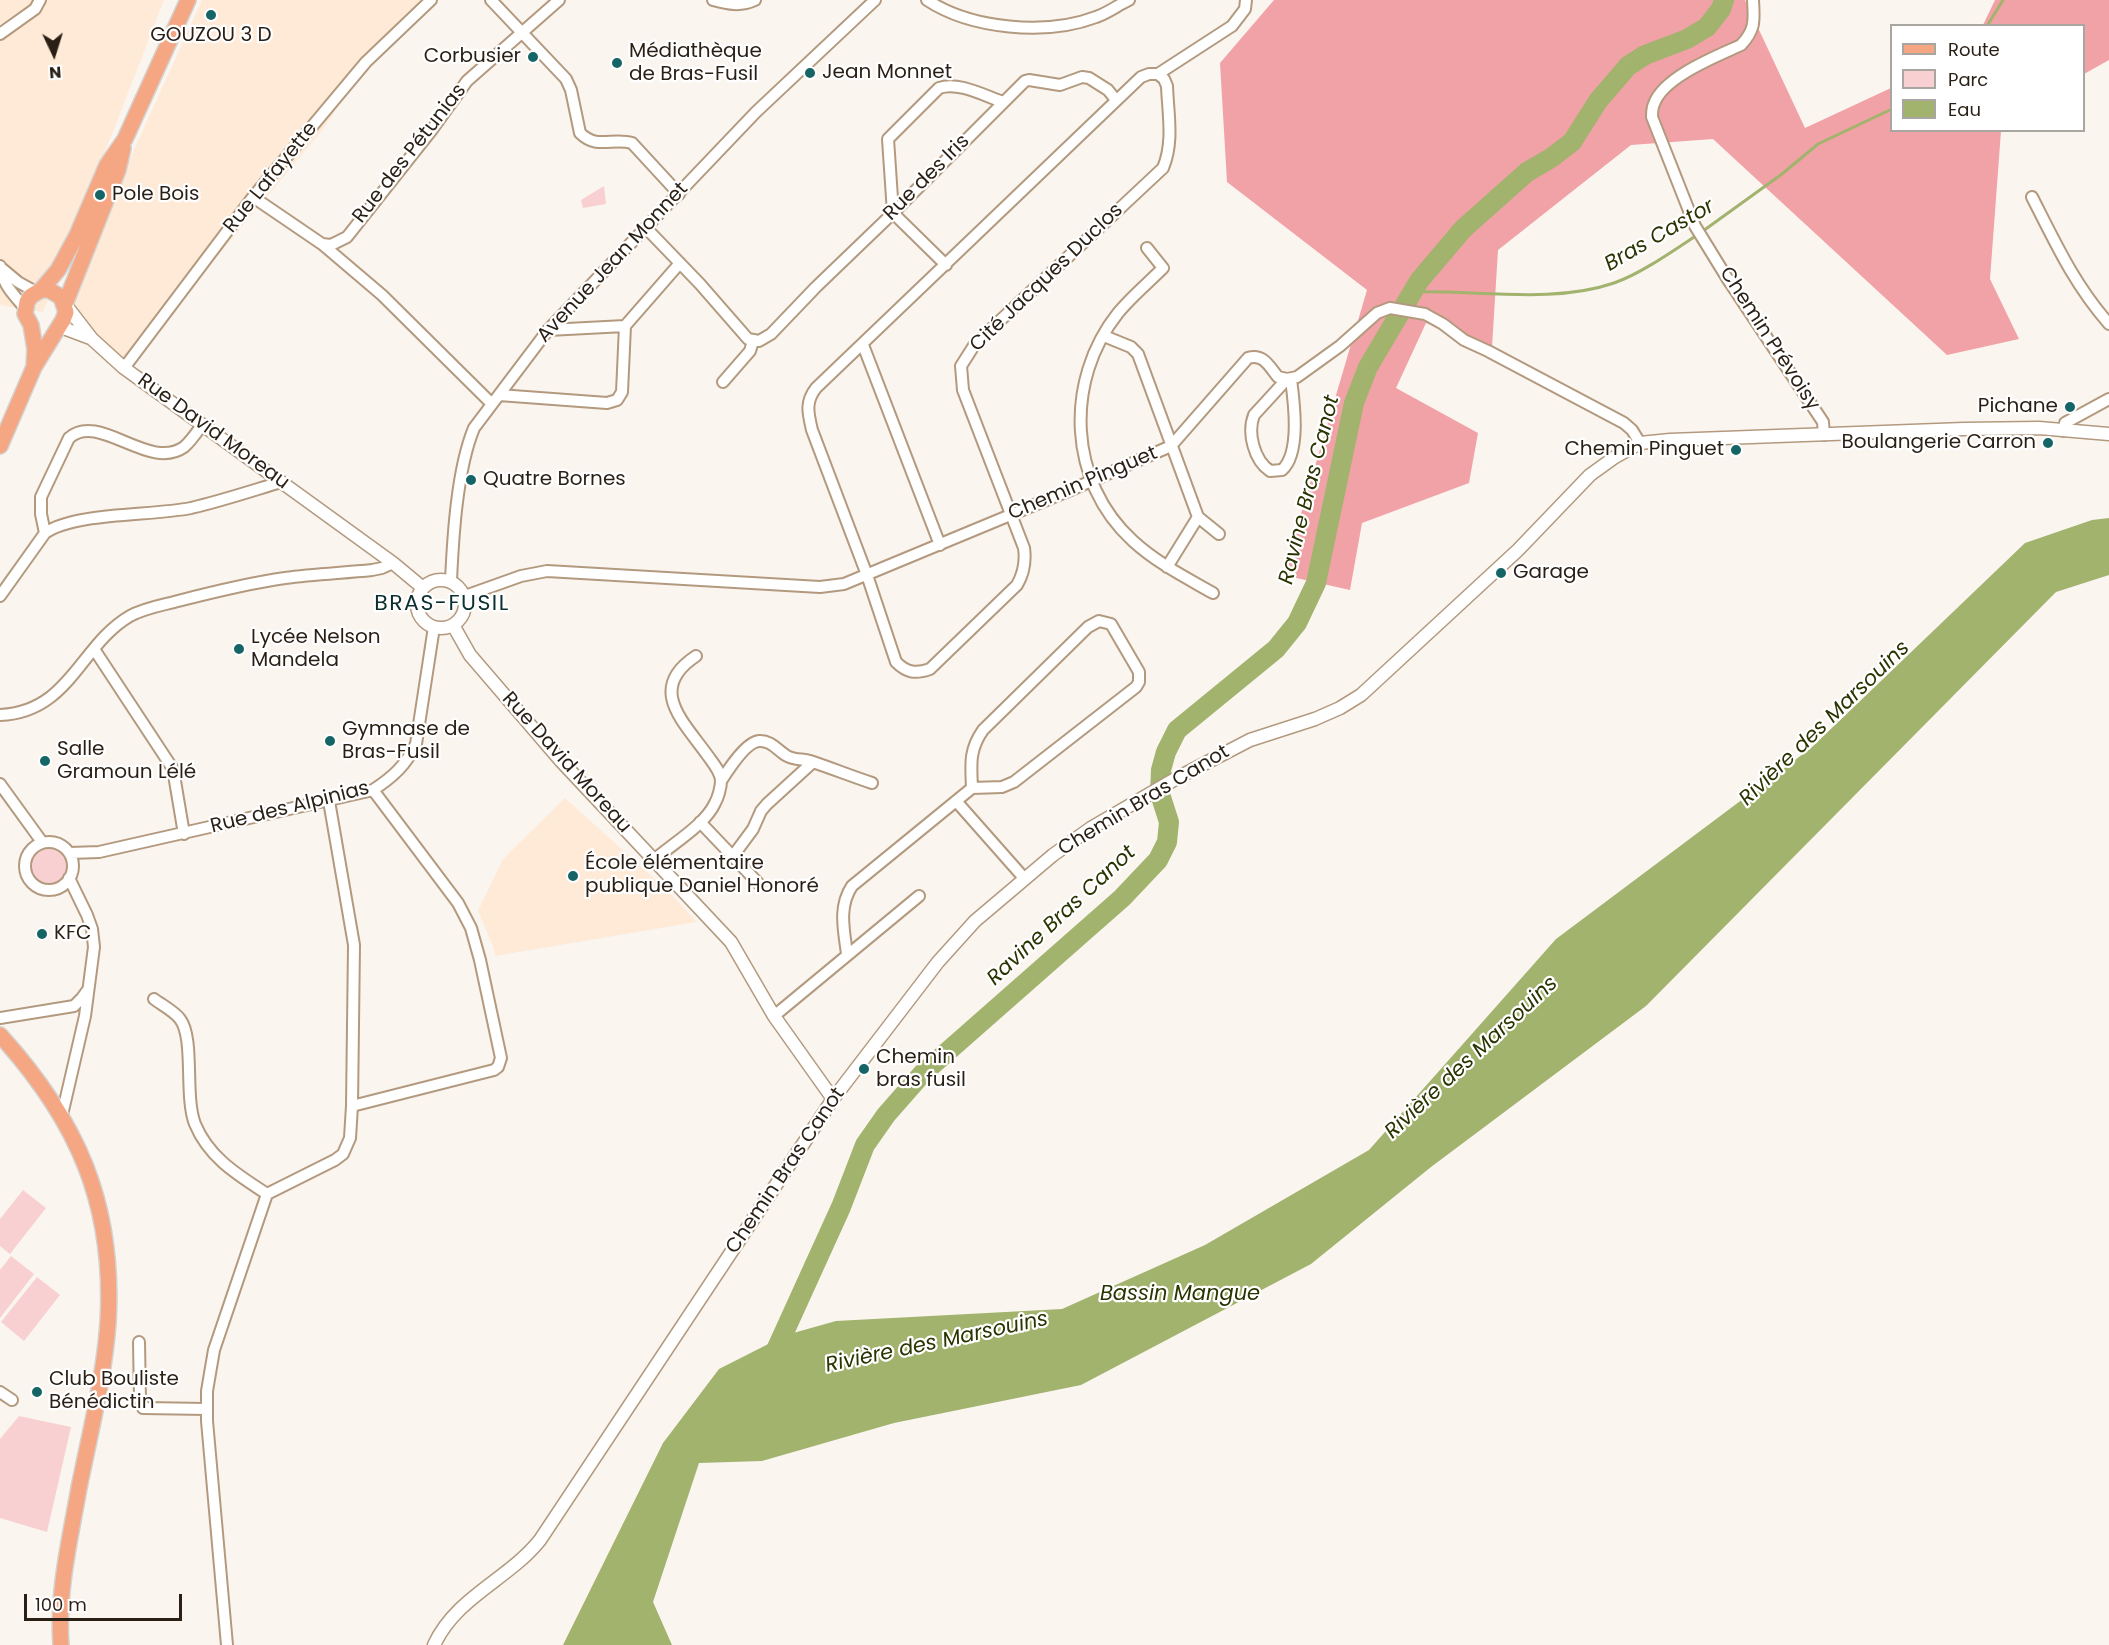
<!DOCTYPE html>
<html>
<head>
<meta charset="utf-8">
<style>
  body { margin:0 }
  #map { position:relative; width:2109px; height:1645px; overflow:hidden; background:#fbf5f0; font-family:Poppins,sans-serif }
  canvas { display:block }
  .legend { position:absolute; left:1890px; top:24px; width:195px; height:108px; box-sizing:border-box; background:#fff; border:2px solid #a9a5a1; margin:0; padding:8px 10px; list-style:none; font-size:18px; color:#291f15 }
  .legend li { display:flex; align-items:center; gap:12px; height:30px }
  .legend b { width:30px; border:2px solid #a9a5a1 }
  .north { position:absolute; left:24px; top:24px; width:60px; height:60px; -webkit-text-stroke:4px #fff; paint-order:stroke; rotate:176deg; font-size:16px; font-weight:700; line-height:24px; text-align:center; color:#291f15 }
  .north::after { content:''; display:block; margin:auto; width:21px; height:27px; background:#291f15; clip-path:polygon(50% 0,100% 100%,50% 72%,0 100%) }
  .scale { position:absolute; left:24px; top:1594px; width:158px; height:27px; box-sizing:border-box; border:3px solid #291f15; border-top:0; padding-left:8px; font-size:18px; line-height:21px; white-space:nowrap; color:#291f15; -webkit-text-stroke:4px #fff; paint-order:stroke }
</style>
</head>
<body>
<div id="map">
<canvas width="2109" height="1645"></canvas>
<ul class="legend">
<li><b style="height:8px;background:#f5a783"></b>Route</li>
<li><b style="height:16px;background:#f8d0d1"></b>Parc</li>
<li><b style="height:16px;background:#a2b36e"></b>Eau</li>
</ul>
<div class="north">N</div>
<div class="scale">100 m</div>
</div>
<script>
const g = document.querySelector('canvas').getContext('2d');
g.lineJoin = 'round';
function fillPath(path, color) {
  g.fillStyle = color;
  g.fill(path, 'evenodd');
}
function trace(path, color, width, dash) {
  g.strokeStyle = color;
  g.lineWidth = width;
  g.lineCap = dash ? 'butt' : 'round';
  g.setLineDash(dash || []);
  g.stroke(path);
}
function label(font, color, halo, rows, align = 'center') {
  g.font = font + ' Poppins,sans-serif';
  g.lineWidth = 4.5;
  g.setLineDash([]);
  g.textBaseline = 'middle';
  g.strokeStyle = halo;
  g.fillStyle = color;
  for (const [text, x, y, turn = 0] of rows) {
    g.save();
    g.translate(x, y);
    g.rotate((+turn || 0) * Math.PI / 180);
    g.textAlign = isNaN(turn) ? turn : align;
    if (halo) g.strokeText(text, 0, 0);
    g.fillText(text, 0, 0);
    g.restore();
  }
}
const built = new Path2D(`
  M0,0H164L43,312L0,305Z
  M202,0H431L366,62L324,128L129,362L54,326Z
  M565,798L669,892L697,922L495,956L493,946L478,911L503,859Z`);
const green = new Path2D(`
  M604,186L606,204L583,208L581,200Z
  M29 865a19 19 0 1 1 38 0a19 19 0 1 1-38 0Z
  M23,1190L46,1208L10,1254L0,1246V1219Z
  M11,1256L34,1274L0,1318V1270Z
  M37,1277L60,1295L24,1341L1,1322Z
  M19,1416L71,1427L47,1532L0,1518V1439Z`);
const forest = new Path2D(`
  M1274,0H1745L1805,128L1891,88L1892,130L2001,131L1990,279L2019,339L1947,355L1713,139L1631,145L1498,250L1492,347L1426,323L1396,388L1478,433L1469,483L1362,523L1350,590L1283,575L1367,290L1227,182L1220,63Z
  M1995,0H2109V60L2084,74V26L1983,25Z`);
const water = new Path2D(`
  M2109,518V575L2056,592L1646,1006L1431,1167L1311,1264L1081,1385L894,1423L762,1461L699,1463L653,1602L672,1645H563L663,1443L719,1369L786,1335L836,1321L1062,1309L1205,1245L1369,1150L1556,939L1811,748L2025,543L2092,520Z`);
const stream = new Path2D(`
  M1987,26L2003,0
  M1703,231L1782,174L1818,144L1892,109
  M1413,292C1478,290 1553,304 1614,283C1640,274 1673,251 1697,235`);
const river = new Path2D(`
  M771,1361L841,1207L865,1145L886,1115L922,1074L1122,898L1158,860L1167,842L1169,822L1160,794L1161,770L1166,752L1177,730L1276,649L1297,623L1316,583L1354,403L1368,367L1419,281L1463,229L1527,172L1551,158L1572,142L1598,101L1628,66L1645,55L1687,39L1707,27L1721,9L1724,0`);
const minor = new Path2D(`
  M491,0L566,79L571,90L580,133C597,150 612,137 632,143L679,194
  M713,0C728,4 740,7 755,0
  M927,0C971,29 1046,36 1096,17C1108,13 1118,5 1129,0
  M1753,0C1754,20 1756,29 1741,45C1717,56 1663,77 1654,104C1652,108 1652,113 1652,117L1695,226L1727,278L1823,422L1824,435
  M0,34L35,9L40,0
  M1158,74L1164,79L1167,86C1168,114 1174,142 1163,168L975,344L961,366L963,390L1024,548C1026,562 1024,573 1017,585L930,669C916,674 907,673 896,662L867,575L812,430C808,413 805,402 816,388L1141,77L1149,74H1158L1232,26L1245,9L1246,0
  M253,197L322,244L331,245L347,237L431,131L467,81L559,0
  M2032,197C2056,244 2074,284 2109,324
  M646,228L700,284L748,339L759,341L771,334L816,287L893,213L1025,81L1029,80L1060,85L1082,77L1089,78L1108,90L1116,100
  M322,244L382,295L492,404
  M1147,248L1163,268C1148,283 1131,297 1118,313C1064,381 1068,482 1133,541C1157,563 1185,577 1213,593
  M946,265L893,213L888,139L939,88C958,81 985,96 1003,102
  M0,266C4,286 12,293 25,308
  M0,267L18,282L36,292
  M548,330L625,326
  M1104,336L1131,347L1138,354L1198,517L1219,534
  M863,345L940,545
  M124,368L253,197L366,62L431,0
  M1287,379L1254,415C1247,433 1254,460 1270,471L1282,470C1301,453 1294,402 1291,379
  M723,382L750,351L753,341
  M499,395L607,403L617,400L622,392L625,326L680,263
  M2064,431L2065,423L2109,399
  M45,533L41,514V497L69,438C99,411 149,472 184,447C191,441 197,432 202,425
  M1167,567L1198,517
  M451,581C453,536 457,469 474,428L548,330L756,112L875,0
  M0,596L45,533C75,512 152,516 191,508C221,501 251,491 281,482
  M465,596L521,576L547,571L820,587L844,584L1073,489L1171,446L1248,358C1263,353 1269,366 1278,377L1287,379L1297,377L1340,346L1377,313L1390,308L1425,314L1443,324L1464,340L1488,351L1624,423L1632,430L1640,443
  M1099,621L1111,624L1139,672V682L1136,687L1014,782L1002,787L972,788C971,764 969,750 983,730L1088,627Z
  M94,649L173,769L184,834
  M0,715C70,712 80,645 130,616C144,608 163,605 178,601C213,592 249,583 285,578C314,574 343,573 372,570L382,568L393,563
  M721,781C728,770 746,742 759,741C771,740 778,751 787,756C794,760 803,759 810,761C831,768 851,776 872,783
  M0,784L42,842
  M956,801L1024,878
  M700,822L759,884
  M25 866a24 24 0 1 1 48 0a24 24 0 1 1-48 0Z
  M70,853L99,852L373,790C393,777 406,765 416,744L434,627
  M733,856L753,829L761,811L767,804L813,762
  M654,860C672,844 705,825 715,803C718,798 721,787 721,781C721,772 713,763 708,756C684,722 646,689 696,656
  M847,954C844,930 838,907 852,886L972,788
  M154,999C162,1005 174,1011 180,1019C195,1039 184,1096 195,1124C209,1158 238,1175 267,1194
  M774,1016L919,896
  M0,1018L74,1006L82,998L87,991
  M352,1106L494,1070L498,1067L501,1058L480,960L471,928L458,903L373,790
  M62,1115L85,1016L94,947L92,929L87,915L69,878
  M139,1342L140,1400L143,1408L207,1409
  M0,1392L12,1400
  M227,1645L207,1421V1391L214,1350L267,1194L335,1160L343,1154L350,1138L352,1106L354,945L329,801`);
const tertiary = new Path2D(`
  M65,304L92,339L124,368L393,563L423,588
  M58,326L90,338
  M417 604a24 24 0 1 1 48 0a24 24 0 1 1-48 0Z
  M453,625L470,655L561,761L731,942L774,1016L833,1099
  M434,1645C456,1597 509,1579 540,1540L833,1099L938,962L975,921L1053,855L1091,828L1177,778L1250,740L1315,719L1340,708L1361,695L1518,550L1590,475L1615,457L1640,443L1670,440L1964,429L2039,428L2109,434`);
const primary = new Path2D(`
  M65,304L118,170L123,148
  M34,367L35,349L31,325L25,314L27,302L31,296L41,290L58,270L77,235L107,165L125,139L188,0
  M0,446L34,367L63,320L66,312L61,297L49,290H41
  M0,1035C78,1121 115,1205 108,1323C104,1378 90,1433 79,1488C70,1539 57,1592 61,1645`);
const markers = [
  [211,15,6,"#156567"],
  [533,57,6,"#156567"],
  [617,63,6,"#156567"],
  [810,73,6,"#156567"],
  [100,195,6,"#156567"],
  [2070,407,6,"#156567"],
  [2048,443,6,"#156567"],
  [1736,450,6,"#156567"],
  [471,480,6,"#156567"],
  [1501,573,6,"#156567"],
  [239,649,6,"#156567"],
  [330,741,6,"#156567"],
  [45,761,6,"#156567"],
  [573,876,6,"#156567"],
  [42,934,6,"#156567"],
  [864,1069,6,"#156567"],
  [37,1392,6,"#156567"]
];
const poiNames = [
  ["GOUZOU 3 D",211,36,"center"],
  ["Médiathèque",629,52],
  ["de Bras-Fusil",629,75],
  ["Corbusier",521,57,"right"],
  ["Jean Monnet",822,73],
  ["Pole Bois",112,195],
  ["Pichane",2058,407,"right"],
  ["Boulangerie Carron",2036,443,"right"],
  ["Chemin Pinguet",1724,450,"right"],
  ["Quatre Bornes",483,480],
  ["Garage",1513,573],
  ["Lycée Nelson",251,638],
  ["Mandela",251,661],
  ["Gymnase de",342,730],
  ["Bras-Fusil",342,753],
  ["Salle",57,750],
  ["Gramoun Lélé",57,773],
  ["École élémentaire",585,864],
  ["publique Daniel Honoré",585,887],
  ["KFC",54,934],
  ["Chemin",876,1058],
  ["bras fusil",876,1081],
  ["Club Bouliste",49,1380],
  ["Bénédictin",49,1403]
];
const streetNames = [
  ["Rue des Pétunias",410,154,-52],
  ["Rue Lafayette",271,178,-51],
  ["Rue des Iris",927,178,-45],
  ["Avenue Jean Monnet",613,263,-47],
  ["Cité Jacques Duclos",1047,278,-44],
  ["Chemin Prévoisy",1769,339,57],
  ["Rue David Moreau",213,432,36],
  ["Chemin Pinguet",1083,484,-23],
  ["Rue David Moreau",566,763,48],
  ["Chemin Bras Canot",1144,801,-31],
  ["Rue des Alpinias",290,808,-14],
  ["Chemin Bras Canot",786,1171,-56]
];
const waterNames = [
  ["Bras Castor",1660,236,-30],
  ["Ravine Bras Canot",1310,490,-76],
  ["Rivière des Marsouins",1825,724,-44],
  ["Ravine Bras Canot",1062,916,-43],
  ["Rivière des Marsouins",1472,1058,-43],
  ["Bassin Mangue",1180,1295],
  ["Rivière des Marsouins",937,1343,-12]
];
const quarterNames = [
  ["BRAS-FUSIL",442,604]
];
fillPath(built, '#feead6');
fillPath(green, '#f8d0d1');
fillPath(forest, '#f1a2a6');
fillPath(water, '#a2b36e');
trace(stream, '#a2b36e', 3);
trace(river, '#a2b36e', 20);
trace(minor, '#b39a7f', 14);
trace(tertiary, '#b39a7f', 15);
trace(primary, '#d4d2d0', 18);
trace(minor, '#fff', 10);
trace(tertiary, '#fff', 12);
trace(primary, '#f5a783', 15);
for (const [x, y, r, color] of markers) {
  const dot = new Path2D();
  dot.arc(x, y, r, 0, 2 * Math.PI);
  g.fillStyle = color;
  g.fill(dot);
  trace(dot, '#fff', 2);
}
label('20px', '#291f15', '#fff', poiNames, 'left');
label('20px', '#291f15', '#fff', streetNames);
label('italic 21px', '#2a3400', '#fff', waterNames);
g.letterSpacing = '1.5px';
label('22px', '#0b2f30', '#fff', quarterNames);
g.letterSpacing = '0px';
</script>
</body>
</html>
